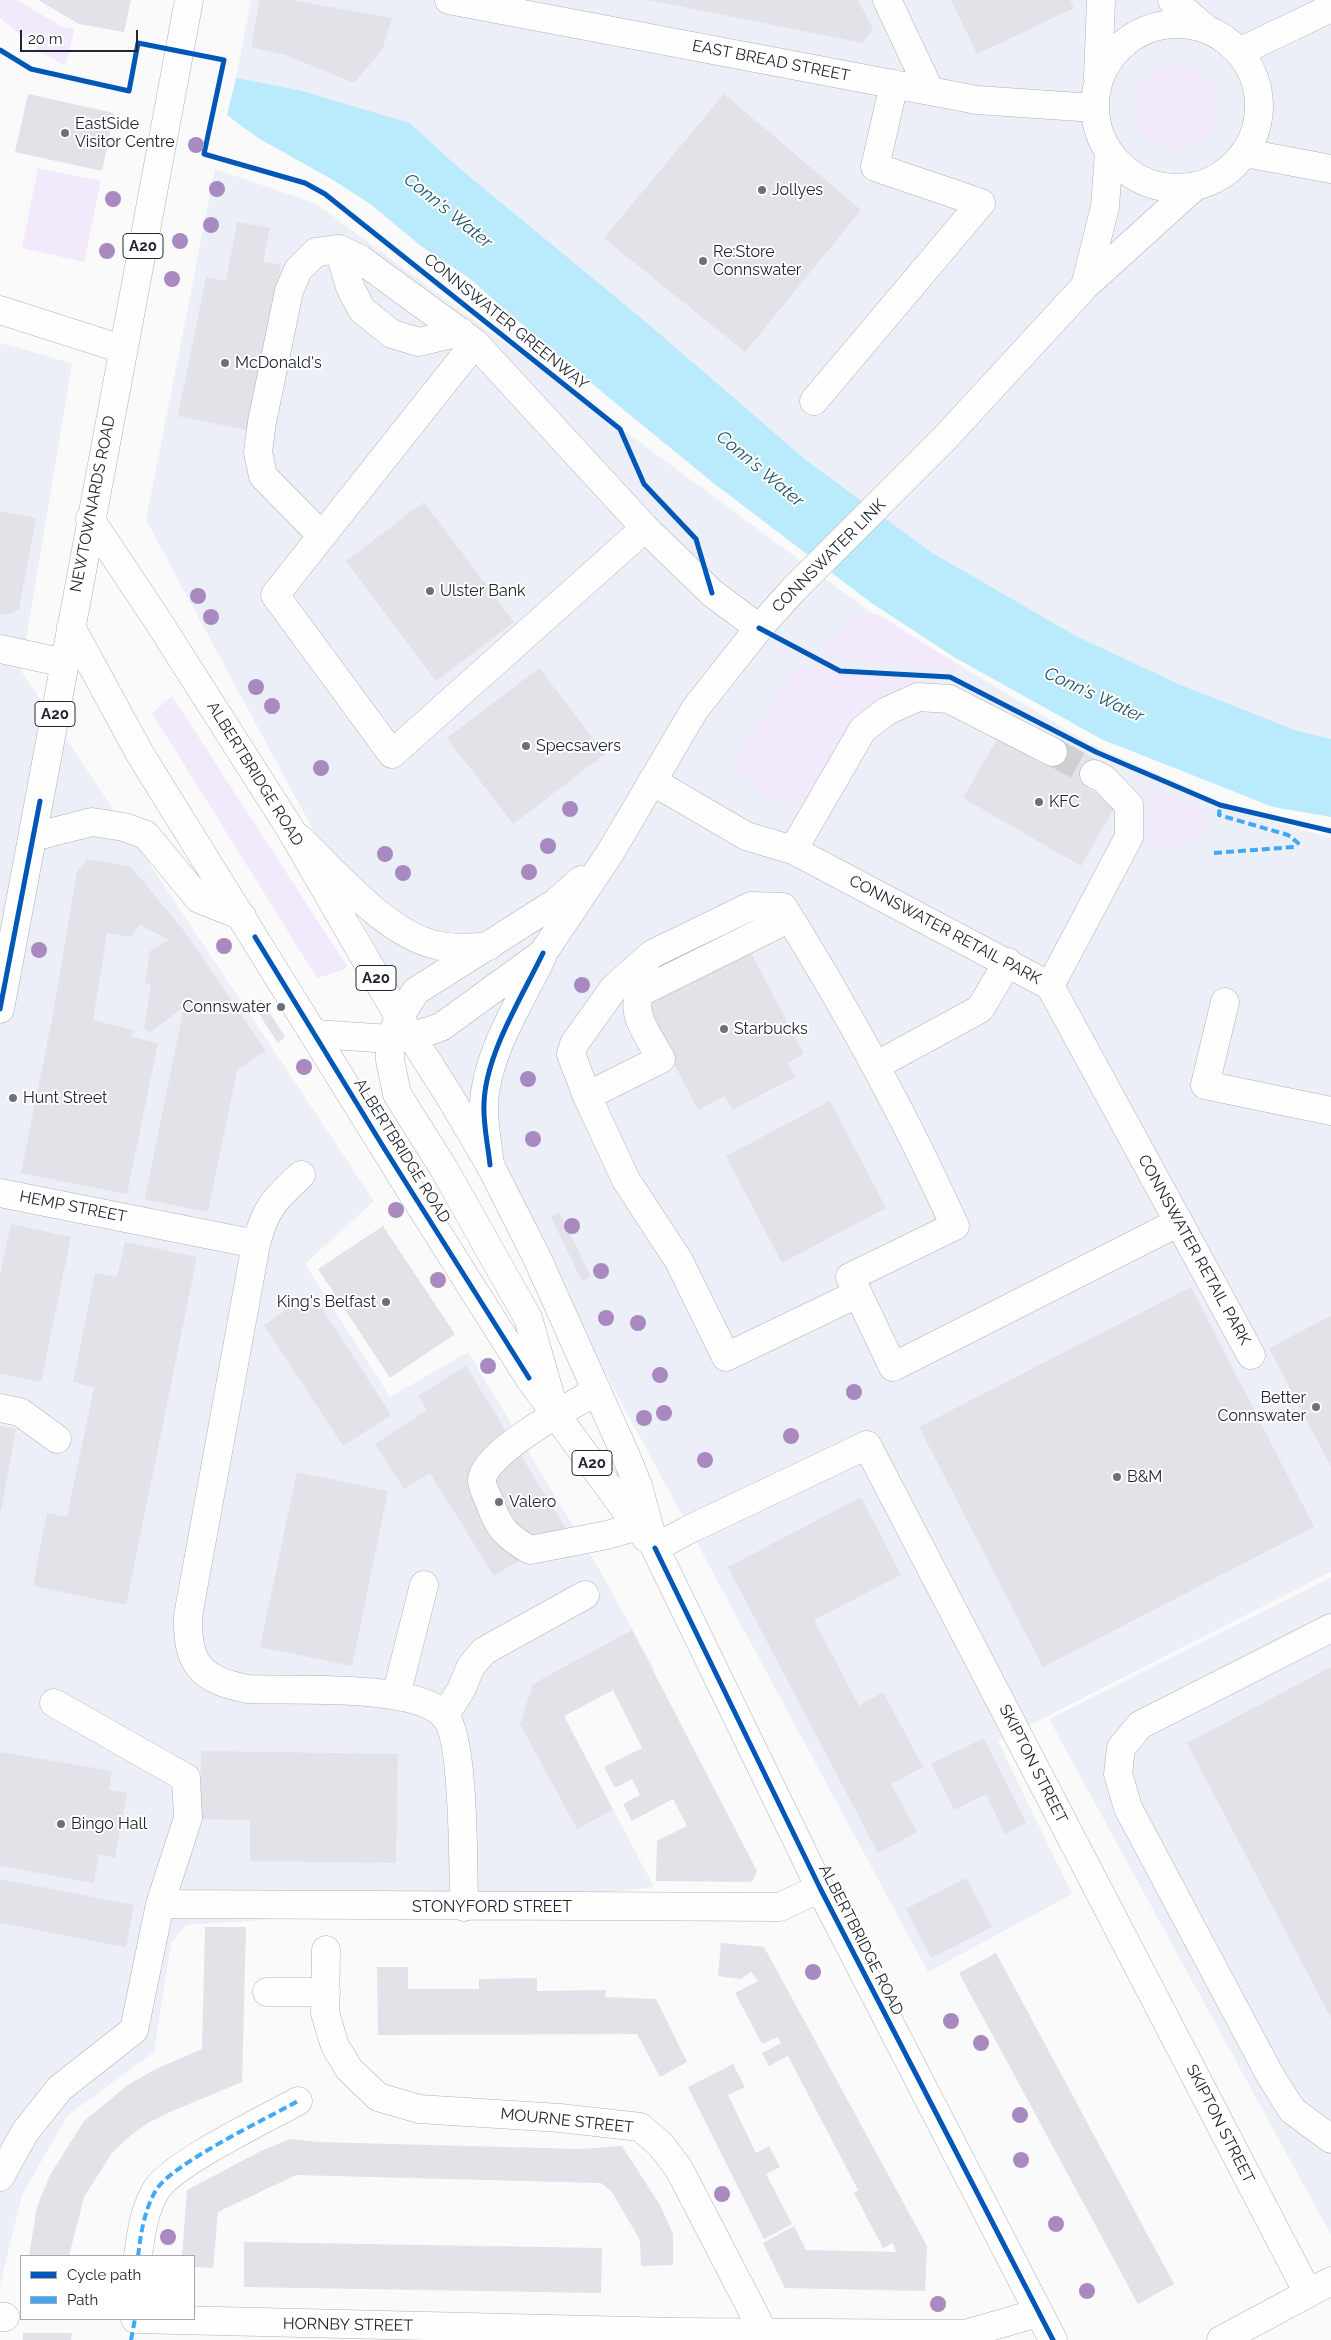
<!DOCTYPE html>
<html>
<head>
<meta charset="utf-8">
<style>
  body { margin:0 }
  #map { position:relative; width:1331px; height:2340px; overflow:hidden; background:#fafafa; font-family:Raleway,sans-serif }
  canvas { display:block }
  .legend { position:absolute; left:20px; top:2255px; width:175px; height:65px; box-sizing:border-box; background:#fff; border:1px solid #a6a8ad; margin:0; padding:6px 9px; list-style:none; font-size:15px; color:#212631 }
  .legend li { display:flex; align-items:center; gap:10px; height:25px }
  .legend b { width:25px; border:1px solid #a6a8ad }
  .scale { position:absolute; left:20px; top:30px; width:118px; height:22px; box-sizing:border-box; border:2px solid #212631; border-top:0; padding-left:6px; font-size:15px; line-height:18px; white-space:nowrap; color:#212631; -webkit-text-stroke:4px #fff; paint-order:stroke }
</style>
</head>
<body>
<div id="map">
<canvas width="1331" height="2340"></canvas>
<ul class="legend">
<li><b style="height:6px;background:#0057b8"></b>Cycle path</li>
<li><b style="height:6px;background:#3fa9f5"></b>Path</li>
</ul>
<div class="scale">20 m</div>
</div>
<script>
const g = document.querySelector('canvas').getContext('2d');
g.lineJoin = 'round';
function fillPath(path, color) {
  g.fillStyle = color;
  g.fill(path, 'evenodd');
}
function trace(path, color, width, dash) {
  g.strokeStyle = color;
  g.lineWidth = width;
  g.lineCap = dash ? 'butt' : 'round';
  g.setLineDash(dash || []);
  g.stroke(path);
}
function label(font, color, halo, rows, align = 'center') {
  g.font = font + ' Raleway,sans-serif';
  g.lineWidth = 4;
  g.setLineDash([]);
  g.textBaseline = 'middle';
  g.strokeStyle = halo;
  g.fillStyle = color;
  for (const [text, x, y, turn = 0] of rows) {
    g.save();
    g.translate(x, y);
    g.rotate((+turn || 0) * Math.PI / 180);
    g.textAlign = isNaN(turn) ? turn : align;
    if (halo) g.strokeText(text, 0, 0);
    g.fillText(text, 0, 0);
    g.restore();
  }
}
const built = new Path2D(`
  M251,0H1331V739L1295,730L1181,685L1076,636L931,552L806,460L646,322L458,167L410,123L299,90L236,78Z
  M215,169L315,203L869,611L1090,744L1248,814L1331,838V1572L998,1741L1072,1894L928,1972L146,520Z
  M0,343L72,363L21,671L374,1201L305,1264L390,1397L468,1352L598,1567L654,1669L564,1716L654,1887L464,1907L186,1925L171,1944L154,2052L68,2115L22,2195L0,2286Z
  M1331,1577V2235L1049,1719Z`);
const green = new Path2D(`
  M0,0H16L63,27L75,29L65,66L41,52L0,18Z
  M1134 107a42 42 0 1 1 84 0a42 42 0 1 1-84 0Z
  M38,168L101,181L84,262L22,248Z
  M861,615H879L957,664L952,670L822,658L818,655L851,620Z
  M798,667L920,677L916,683L884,695L849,732L804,808L785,800L778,803L756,788L757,785L738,774L737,757Z
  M172,696L347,966L346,969L317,978L152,713Z
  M1129,782L1207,812L1203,832L1167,850L1139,844L1149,825V797Z`);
const water = new Path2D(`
  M236,78L299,90L410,123L458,167L646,322L806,460L931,552L1076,636L1181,685L1295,730L1331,739V817L1273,807L1101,739L954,657L870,602L712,482L563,360L469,278L421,246L370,204L333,180L258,138L227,115Z`);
const building = new Path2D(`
  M38,0H131L124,32L79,24Z
  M260,0H290L392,18L382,50L354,83L286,55L251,47Z
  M649,0H858L873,29L862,43Z
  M951,0H1070L1074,8L977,54Z
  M28,94L114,113L102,171L15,152Z
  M724,94L861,210L745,352L604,238Z
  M237,222L270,228L263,262L281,265L247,430L178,416L206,277L226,281Z
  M424,502L514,622L436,681L346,561Z
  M0,511L36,518L19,609L8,615L0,614Z
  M539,668L605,754L513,824L447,738Z
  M998,738L1046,766L1061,739L1101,762L1087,788L1116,805L1081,866L963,798Z
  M88,859L131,867L184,931L266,1051L237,1070L208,1212L145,1199L184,1007L149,1033L144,1028L151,984L145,983L150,951L169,940L140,925L131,937L107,933L93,1020L133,1030L132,1037L158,1043L127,1194L21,1173L53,1014L77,872Z
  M749,949L804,1054L788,1063L795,1077L732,1110L725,1096L698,1110L643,1004Z
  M261,999L285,1037L278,1043L253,1005Z
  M830,1101L886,1208L782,1263L726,1156Z
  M560,1213L591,1277L582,1281L551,1217Z
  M11,1224L71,1237L41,1382L0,1374V1275Z
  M383,1226L455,1334L390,1378L318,1269Z
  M125,1242L197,1257L126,1605L33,1586L47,1513L67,1517L93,1392L94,1387L73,1382L95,1273L117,1277Z
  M1191,1287L1314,1527L1043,1667L919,1427Z
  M312,1293L391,1415L343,1446L264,1325Z
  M1331,1316V1467L1269,1348Z
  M466,1366L567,1531L494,1576L430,1473L404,1489L375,1444L427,1410L418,1396Z
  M0,1426L16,1429L1,1511L0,1510Z
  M297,1472L388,1491L352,1666L260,1647Z
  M861,1497L901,1575L814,1620L859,1706L883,1692L923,1767L891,1784L917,1832L878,1853L728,1567Z
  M632,1630L757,1871L752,1882L656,1881L657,1841L687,1826L673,1799L632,1821L623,1804L640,1795L632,1779L615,1788L604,1767L642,1748L613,1690L564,1716L613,1810L577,1829L520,1724L533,1684Z
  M1331,1667V2018L1187,1743Z
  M984,1738L1026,1823L1005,1834L986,1794L954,1810L931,1764Z
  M201,1751L398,1754L396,1863L250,1861V1820L200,1819Z
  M0,1752L112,1771L109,1790L127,1793L115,1858L99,1854L94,1883L0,1866Z
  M966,1878L992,1927L931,1958L906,1909Z
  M0,1879L134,1905L126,1947L0,1923Z
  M205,1927H246L242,2082L172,2111L148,2123L130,2136L112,2153L84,2197L69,2256H29L37,2207L50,2175L84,2121L128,2085L156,2069L202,2049Z
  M721,1943L764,1947L927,2246L925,2291L785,2288L763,2243L794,2226L806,2250L896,2252L893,2243L883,2248L854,2193L858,2190L788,2056L769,2066L762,2053L781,2043L778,2037L762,2044L735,1993L758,1981L751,1972L741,1979L718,1976Z
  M996,1953L1174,2284L1138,2304L959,1973Z
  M377,1967H408V1989H479V1979L537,1978V1991L606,1990L605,1997L656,1999L687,2062L660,2077L637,2034L378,2035Z
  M733,2064L745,2087L728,2095L756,2153L769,2146L780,2167L766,2174L792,2224L764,2239L688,2087Z
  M289,2139L317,2142L580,2149L622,2146L660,2205L673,2234V2265L641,2266L640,2240L612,2192L601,2183L296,2175L218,2212L213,2268L194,2267V2256H182L187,2190L257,2153Z
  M244,2242L602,2248L601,2293L244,2287Z
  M23,2333H72L71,2340H23Z`);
const minorTunnel = new Path2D(`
  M1053,752L1094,774`);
const minor = new Path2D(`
  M449,0L977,100L1094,108
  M887,0L930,91
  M1172,0L1205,28
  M1095 106a82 82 0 1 1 164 0a82 82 0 1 1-164 0Z
  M1239,52L1331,8
  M1098,77L1101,0
  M1245,153L1331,169
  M339,249L350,287L362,310L392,334L419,342L461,332
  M1085,286L1105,207L1109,153
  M0,310L122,349
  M814,401L981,203L875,167L894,84
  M645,528L392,754L275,595L475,343L645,528L712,593L759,628
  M322,536L263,476L258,452L262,422L289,291L298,270L316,252L339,249L360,259L475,343
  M0,649L65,663
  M652,781L746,836L793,850L1050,986L1251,1355
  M299,838C335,872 387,935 436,945C453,949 472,948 489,946
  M793,850L863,729L887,711L918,697L949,699L1053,752
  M1050,986L1129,837V805L1104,779L1094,774
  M1225,1002L1205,1085L1331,1111
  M399,1017L416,991L555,903L581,880
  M316,1034L390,1039L411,1037L441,1027L543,953L610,853L695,709L759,628L794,589L945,438L1085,286L1193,188
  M877,1065L980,1009L1008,962
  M587,1096L661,1059C652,1041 628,1012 641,992L790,918
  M490,1165C488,1145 483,1123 484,1103C487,1052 520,1003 542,957
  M301,1175C274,1200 266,1207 256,1244L188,1616C187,1664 200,1680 248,1689C292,1691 416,1683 445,1716C465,1739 463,1871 464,1907
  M0,1193L256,1244
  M857,1294L726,1357L679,1261L626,1180L587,1096L571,1054L574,1044L614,988L652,954L751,906L783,907C848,1011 904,1114 955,1226L850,1277L893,1367L1179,1222
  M597,1391C574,1404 482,1453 482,1481C482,1488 489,1499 491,1506C500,1530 508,1537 530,1550L607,1535L648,1523
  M0,1408L20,1412L57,1439
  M655,1548L688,1530L867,1445L1308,2293
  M1331,1628L1140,1725L1121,1748L1118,1774L1128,1808L1270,2075L1292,2110L1331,2139
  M396,1696L424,1585
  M444,1716L461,1690L471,1666L484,1651L585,1595
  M160,1904L780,1907L820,1888
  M326,1950L325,2013L335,2046L349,2069L378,2097L419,2109L560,2118L640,2127L661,2145L679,2169L764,2333
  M267,1992H326
  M0,2177L25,2132L60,2088L134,2030L160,1904L188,1818L186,1778L54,1703
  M138,2256C141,2233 144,2211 156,2190C173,2163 266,2119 298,2101
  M0,2317H5
  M135,2319L676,2332L965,2334L1038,2313
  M1221,2340L1331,2281`);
const major = new Path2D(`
  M90,519L156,618L291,830L399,1017L450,1097L490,1165L537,1258L626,1456L638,1486L655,1548L820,1888L1053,2340
  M71,627L140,754L411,1191L529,1378L646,1538
  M33,837L92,822L124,827L146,835L199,899L242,916
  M0,1009L189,0
  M399,1017L390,1039V1060L397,1094L444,1169L528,1318L550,1395`);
const quiet = new Path2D(`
  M1214,853L1294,847L1298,843L1288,835L1219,815L1220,805
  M138,2256C141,2233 144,2211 156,2190C173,2163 266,2119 298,2101
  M131,2340L135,2319`);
const cycleway = new Path2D(`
  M0,50L31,69L129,91L138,43L224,60L204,154L305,183L325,194L620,429L644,484L696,539L712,593
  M759,628L840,671L950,677L1096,752L1220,805L1331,831
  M255,937L384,1148L529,1378
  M0,1009L40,801
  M490,1165C488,1145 483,1124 484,1104C485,1055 522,997 543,953
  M655,1548L820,1888L1053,2340`);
const trees = [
  [196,145],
  [217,189],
  [113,199],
  [211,225],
  [180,241],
  [107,251],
  [172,279],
  [198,596],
  [211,617],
  [256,687],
  [272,706],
  [321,768],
  [570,809],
  [548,846],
  [385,854],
  [529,872],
  [403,873],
  [224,946],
  [39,950],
  [582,985],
  [304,1067],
  [528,1079],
  [533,1139],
  [396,1210],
  [572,1226],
  [601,1271],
  [438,1280],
  [606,1318],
  [638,1323],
  [488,1366],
  [660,1375],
  [854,1392],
  [664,1413],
  [644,1418],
  [791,1436],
  [705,1460],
  [813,1972],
  [951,2021],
  [981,2043],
  [1020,2115],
  [1021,2160],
  [722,2194],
  [1056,2224],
  [168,2237],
  [1087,2291],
  [938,2304]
];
const markers = [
  [65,133,5,"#6d7077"],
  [762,190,5,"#6d7077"],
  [703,261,5,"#6d7077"],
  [225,363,5,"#6d7077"],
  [430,591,5,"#6d7077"],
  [526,746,5,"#6d7077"],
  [1039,802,5,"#6d7077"],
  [281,1007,5,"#6d7077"],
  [724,1029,5,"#6d7077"],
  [13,1098,5,"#6d7077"],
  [386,1302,5,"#6d7077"],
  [1316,1407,5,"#6d7077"],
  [1117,1477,5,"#6d7077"],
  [499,1502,5,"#6d7077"],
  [61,1824,5,"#6d7077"]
];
const shields = [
  [143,246,40],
  [55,714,40],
  [376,978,40],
  [592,1463,40]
];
const shieldNames = [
  ["A20",143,246],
  ["A20",55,714],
  ["A20",376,978],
  ["A20",592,1463]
];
const streetNames = [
  ["EAST BREAD STREET",771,61,11],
  ["CONNSWATER GREENWAY",506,322,39],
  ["NEWTOWNARDS ROAD",93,504,-79],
  ["CONNSWATER LINK",829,556,-45],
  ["ALBERTBRIDGE ROAD",255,774,58],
  ["CONNSWATER RETAIL PARK",945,930,28],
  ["ALBERTBRIDGE ROAD",402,1151,58],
  ["HEMP STREET",73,1207,11],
  ["CONNSWATER RETAIL PARK",1194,1250,61],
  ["SKIPTON STREET",1033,1764,63],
  ["STONYFORD STREET",492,1907],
  ["ALBERTBRIDGE ROAD",861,1940,63],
  ["MOURNE STREET",567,2121,6],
  ["SKIPTON STREET",1220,2124,63],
  ["HORNBY STREET",348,2325,1]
];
const poiNames = [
  ["EastSide",75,124],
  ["Visitor Centre",75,142],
  ["Jollyes",772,190],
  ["Re:Store",713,252],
  ["Connswater",713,270],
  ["McDonald's",235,363],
  ["Ulster Bank",440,591],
  ["Specsavers",536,746],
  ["KFC",1049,802],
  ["Connswater",271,1007,"right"],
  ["Starbucks",734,1029],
  ["Hunt Street",23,1098],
  ["King's Belfast",376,1302,"right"],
  ["Better",1306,1398,"right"],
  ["Connswater",1306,1416,"right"],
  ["B&M",1127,1477],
  ["Valero",509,1502],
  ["Bingo Hall",71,1824]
];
const waterNames = [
  ["Conn's Water",448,211,39],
  ["Conn's Water",760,469,40],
  ["Conn's Water",1094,695,25]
];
fillPath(built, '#eceff7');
fillPath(green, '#f2eafc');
fillPath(water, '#baebfc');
fillPath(building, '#e2e2e8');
trace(minorTunnel, '#cfd0d2', 28, [28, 14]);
trace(minor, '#afb1b6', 29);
trace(major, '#afb1b6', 29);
trace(minor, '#fefefe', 28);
trace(major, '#fefefe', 28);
trace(quiet, '#3fa9f5', 4, [8, 4]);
trace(cycleway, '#0057b8', 5);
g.fillStyle = '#a88ac0';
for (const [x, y] of trees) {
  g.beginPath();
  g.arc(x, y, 8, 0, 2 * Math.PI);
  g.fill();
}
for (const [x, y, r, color] of markers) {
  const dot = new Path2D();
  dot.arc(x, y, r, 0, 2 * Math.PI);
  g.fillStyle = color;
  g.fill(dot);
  trace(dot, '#fff', 2);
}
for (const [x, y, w] of shields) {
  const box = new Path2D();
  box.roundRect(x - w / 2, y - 12.5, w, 25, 4);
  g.fillStyle = '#fff';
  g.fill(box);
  trace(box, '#212631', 1);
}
label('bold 15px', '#212631', null, shieldNames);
label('16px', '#212631', '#fff', streetNames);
label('16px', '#212631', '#fff', poiNames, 'left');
label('italic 18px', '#23596a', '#fff', waterNames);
</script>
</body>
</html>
